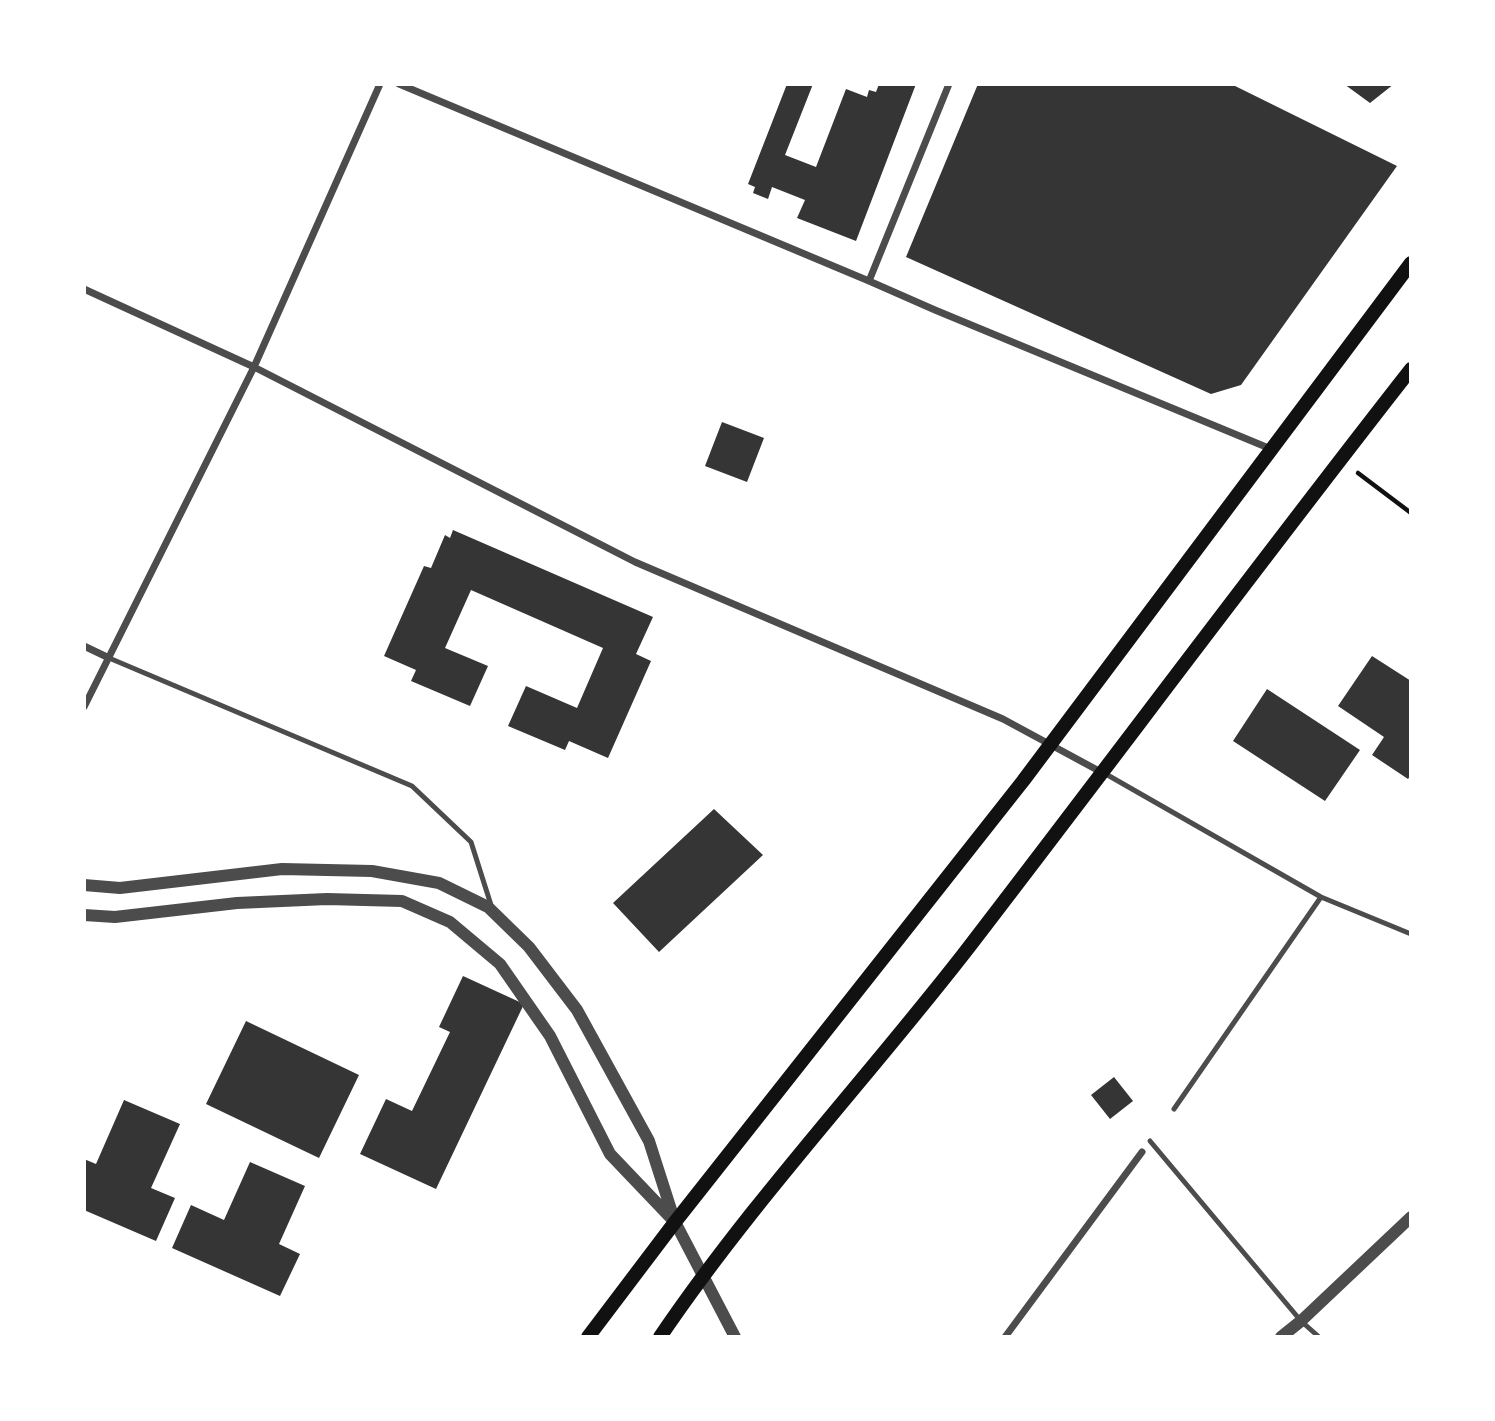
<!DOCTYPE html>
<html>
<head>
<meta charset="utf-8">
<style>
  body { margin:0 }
  #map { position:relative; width:1495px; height:1421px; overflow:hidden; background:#fff; font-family:"Roboto Serif",serif }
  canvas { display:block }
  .frame { position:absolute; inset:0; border:86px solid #fff; pointer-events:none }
</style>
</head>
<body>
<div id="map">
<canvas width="1495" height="1421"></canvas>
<div class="frame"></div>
</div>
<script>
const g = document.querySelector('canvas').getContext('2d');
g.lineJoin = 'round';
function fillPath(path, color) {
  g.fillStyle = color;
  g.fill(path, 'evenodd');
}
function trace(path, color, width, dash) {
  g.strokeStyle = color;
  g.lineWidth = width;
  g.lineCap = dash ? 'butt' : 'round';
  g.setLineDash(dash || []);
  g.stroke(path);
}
const building = new Path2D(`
  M787,84H813L785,155L816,167L846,89L867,97L869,90L876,92L879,84H916L856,241L797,218L805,200L772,187L768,199L753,193L755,187L748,184Z
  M978,84H1231L1397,166L1241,385L1211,394L906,257Z
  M1344,84H1394L1370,103Z
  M722,422L764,438L747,482L705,466Z
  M453,530L653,617L636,654L651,661L608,758L569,741L565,750L508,726L526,686L577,708L603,648L471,590L445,648L488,666L470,706L411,681L416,670L384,656L424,566L431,568L445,535L450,538Z
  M1372,656L1411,681V775L1408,779L1372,755L1384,737L1338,706Z
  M1267,689L1360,750L1325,801L1233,741Z
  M714,809L763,855L659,952L613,903Z
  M463,976L524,1004L436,1189L360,1154L386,1099L412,1111L450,1032L439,1027Z
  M246,1021L359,1075L319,1158L206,1104Z
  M1114,1077L1133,1101L1110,1119L1091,1095Z
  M124,1100L180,1124L151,1188L175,1198L156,1241L84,1210V1159L96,1164Z
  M250,1162L305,1186L279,1244L300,1254L280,1296L172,1248L191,1205L224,1220Z`);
const path = new Path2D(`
  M1358,473L1411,513`);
const service = new Path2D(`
  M109,658L412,786L471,842L491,905
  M1104,773L1321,897L1411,934
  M1174,1109L1321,897
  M1150,1141L1301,1321L1319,1337`);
const minor = new Path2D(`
  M399,84L869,281L935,310L1271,449
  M869,281L949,84
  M84,289L254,367L635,562L1003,719L1101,772
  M84,646L109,658
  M84,707L254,367L380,84
  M1005,1337L1142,1152`);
const tertiary = new Path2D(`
  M84,885L120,888L282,869L372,871L439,883L488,907L529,947L577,1010L649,1141L675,1222L735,1337
  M84,915L115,917L237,903L327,899L402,901L450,922L500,964L550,1036L610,1154L672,1219
  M1281,1337L1301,1321L1411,1217`);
const secondary = new Path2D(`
  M588,1337L675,1222L1023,781L1411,263
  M660,1337C751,1203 862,1084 962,956C1112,761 1259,563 1411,369`);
fillPath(building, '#353535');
trace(path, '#111', 4.5);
trace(service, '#4c4c4c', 5);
trace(minor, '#4c4c4c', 7);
trace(tertiary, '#4c4c4c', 12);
trace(secondary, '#111', 14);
</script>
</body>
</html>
